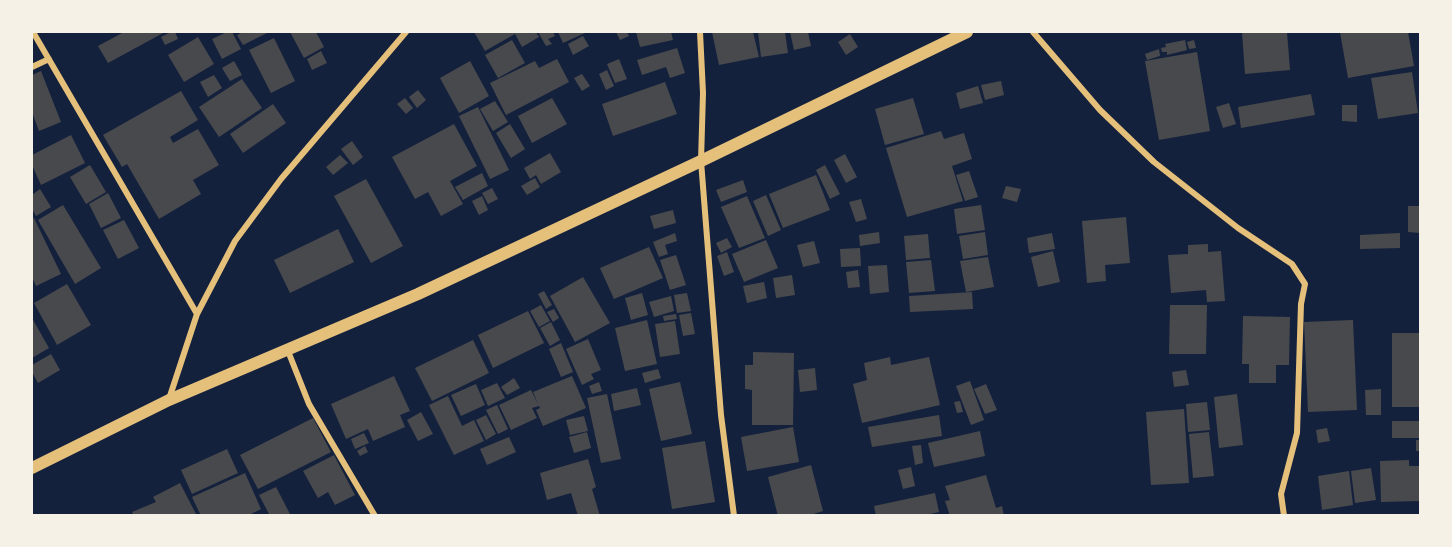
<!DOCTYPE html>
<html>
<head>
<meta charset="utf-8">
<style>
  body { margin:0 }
  #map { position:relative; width:1452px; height:547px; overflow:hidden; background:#14213d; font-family:Signika,sans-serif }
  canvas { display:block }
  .frame { position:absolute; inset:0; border:33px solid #f6f1e7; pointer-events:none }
</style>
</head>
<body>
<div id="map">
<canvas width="1452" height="547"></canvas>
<div class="frame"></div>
</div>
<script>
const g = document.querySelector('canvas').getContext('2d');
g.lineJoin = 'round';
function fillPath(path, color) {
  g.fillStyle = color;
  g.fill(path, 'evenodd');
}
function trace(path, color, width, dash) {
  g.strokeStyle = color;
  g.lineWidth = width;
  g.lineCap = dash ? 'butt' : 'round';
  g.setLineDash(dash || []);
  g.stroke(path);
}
const building = new Path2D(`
  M124,32H165L108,63L98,46Z
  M171,32H175L178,39L165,45L161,37Z
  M227,32H232L241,49L222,59L212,39Z
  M243,32H269L243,45L237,35Z
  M290,32H316L324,47L304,58Z
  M474,32H536L539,37L522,47L515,34L485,51Z
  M538,32H553L555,36L548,39L552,44L546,46Z
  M558,32H587L563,43Z
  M616,32H627L629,36L620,40Z
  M636,32H671L673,40L640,47Z
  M712,32H753L759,57L719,65Z
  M758,32H785L788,53L761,57Z
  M790,32H808L811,46L794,50Z
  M1242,32H1287L1290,70L1245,74Z
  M1340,32H1408L1414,66L1348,78Z
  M850,34L858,47L846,55L838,42Z
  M583,36L589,46L573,55L568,44Z
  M198,37L214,64L184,82L168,55Z
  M274,38L295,81L271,93L249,50Z
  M512,40L525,63L498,78L485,55Z
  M1185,40L1187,50L1167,55V52H1162L1161,48L1166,47L1165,44Z
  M1194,40L1196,48L1189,49L1187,42Z
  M677,48L685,73L670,78L666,67L642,75L637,60Z
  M1159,49L1160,56L1147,60L1145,54Z
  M321,51L327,63L312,70L307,59Z
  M1197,52L1210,131L1159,140L1145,61Z
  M557,59L569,82L506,115L490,83L535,61L539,68Z
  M619,59L627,79L615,83L607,64Z
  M234,61L242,75L230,81L222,68Z
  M470,61L489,96L459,113L440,78Z
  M607,70L614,86L606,90L599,74Z
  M41,71L61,122L39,131L32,112V75Z
  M1412,72L1418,113L1378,119L1371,78Z
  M582,74L590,86L582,91L574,78Z
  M214,75L222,88L208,97L200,82Z
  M242,79L262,108L219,137L199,107Z
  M1001,81L1004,95L985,100L981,85Z
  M665,82L677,114L613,136L602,104Z
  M978,86L983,103L960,109L956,93Z
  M418,90L426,100L417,108L409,97Z
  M181,91L198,120L170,137L173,143L198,129L219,165L193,180L201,194L159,219L127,164L122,167L103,135Z
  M1311,94L1315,115L1241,128L1238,107Z
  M405,98L413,108L406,114L397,104Z
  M552,98L567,124L532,143L518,116Z
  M913,98L924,134L885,145L875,109Z
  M495,101L508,122L493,131L480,109Z
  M1229,103L1236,124L1223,128L1216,107Z
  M273,104L286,123L243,153L230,134Z
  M1342,105H1357V122L1342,121Z
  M478,107L509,170L490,179L459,116Z
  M454,124L477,166L450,181L463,204L441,216L428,192L415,199L392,157Z
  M510,124L525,149L511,158L496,133Z
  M941,131L944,139L964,133L972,159L952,166L963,201L907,217L886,148Z
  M71,135L85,163L41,185L32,165V155Z
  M352,141L363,157L353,165L341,149Z
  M550,153L561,172L541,184L536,175L530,179L524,168Z
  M845,154L857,177L846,183L834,160Z
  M340,155L348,163L333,175L326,167Z
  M90,165L106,192L86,204L70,177Z
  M825,165L840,194L830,199L816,170Z
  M969,171L978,197L965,201L956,175Z
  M482,173L488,186L463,200L455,187Z
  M816,175L830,210L783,228L769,194Z
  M535,178L540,187L527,195L521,186Z
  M366,179L403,246L371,263L334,196Z
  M743,180L747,192L721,202L716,190Z
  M1006,186L1021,189L1017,202L1002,198Z
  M492,188L498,199L488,204L482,193Z
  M40,189L51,207L36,216L32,209V195Z
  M108,193L121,218L101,228L89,204Z
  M766,195L781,230L768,236L753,201Z
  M482,196L488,210L479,215L472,201Z
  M747,196L765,238L739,248L721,207Z
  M861,199L867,219L856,222L849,202Z
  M63,205L101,268L75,284L38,220Z
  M981,205L985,230L957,234L954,209Z
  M1408,206H1420V233L1408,232Z
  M673,210L676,223L654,229L650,216Z
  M1126,217L1130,263L1105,265L1106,281L1087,283L1082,221Z
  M34,218L61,274L36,286L32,277V219Z
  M124,220L139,248L118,259L103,230Z
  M338,229L354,262L290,293L274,260Z
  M879,232L880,243L860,246L859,235Z
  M985,232L988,255L963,259L959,236Z
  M675,233L677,241L665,245L668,254L659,257L653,242Z
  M1052,233L1055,249L1029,253L1027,238Z
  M1400,233V248L1360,249V235Z
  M928,234L930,258L906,260L904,236Z
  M727,238L732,247L721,253L716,243Z
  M766,240L778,268L744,282L732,254Z
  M814,241L820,263L803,267L797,245Z
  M1208,244V252L1221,251L1225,301L1207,302L1206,290L1171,293L1168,255L1188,254V245Z
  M649,247L663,278L614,299L600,268Z
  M860,248L861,266L841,267L840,249Z
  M1053,251L1060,282L1038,287L1031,257Z
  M727,252L734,272L724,276L717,256Z
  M676,255L686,285L670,290L660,260Z
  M988,257L994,287L966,292L960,261Z
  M931,260L935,291L909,293L906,262Z
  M887,265L889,292L870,294L868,266Z
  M858,270L860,287L848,288L846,272Z
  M792,275L795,295L776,298L773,278Z
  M583,277L610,323L575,342L550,296Z
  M764,282L767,298L747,303L743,286Z
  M67,284L91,325L57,345L34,303Z
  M544,291L552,305L546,309L538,294Z
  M972,292L973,309L910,312L909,296Z
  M642,293L648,315L631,320L625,298Z
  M687,293L691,311L677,313L674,295Z
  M671,296L674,311L654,317L649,302Z
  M541,305L550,321L539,327L530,311Z
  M1170,305H1207L1206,354H1169Z
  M554,309L559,318L553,322L547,312Z
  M528,311L544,343L493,368L478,335Z
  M691,313L695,334L683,336L679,315Z
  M676,314L677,319L664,321L663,316Z
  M1243,316L1290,317L1289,365H1276V383H1249V364H1242Z
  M32,318L49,348L32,358Z
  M647,320L657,364L625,371L615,328Z
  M1353,320L1357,410L1308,412L1304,322Z
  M675,321L680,354L660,357L655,324Z
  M551,322L560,340L550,346L540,328Z
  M1392,333H1420V407H1392Z
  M588,339L601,370L591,374L594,379L582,385L566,349Z
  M473,340L489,373L432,401L415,368Z
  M561,343L573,372L561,377L549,349Z
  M753,352L794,353L793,425H752V390L745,389V365H753Z
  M51,354L60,370L38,383L32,372V365Z
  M890,357L891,365L929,357L940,405L862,423L853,384L867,380L864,363Z
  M815,368L817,390L800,392L798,370Z
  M658,369L661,378L645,383L642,373Z
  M1186,370L1189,385L1174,387L1172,372Z
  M394,376L410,411L400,415L405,427L373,441L368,429L346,439L331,404Z
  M572,376L586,408L543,426L536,410L540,408L539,406L532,408L537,418L511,430L499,405L531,390L538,404L533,392Z
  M514,378L520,388L507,395L501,387Z
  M970,381L984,420L971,425L956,386Z
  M599,382L602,391L592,394L589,386Z
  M680,382L692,434L661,441L649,389Z
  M497,383L505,398L488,406L481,390Z
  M476,384L485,405L461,416L451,395Z
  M986,384L997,410L985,414L974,389Z
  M637,388L641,405L614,411L611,394Z
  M1381,389V415H1366L1365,390Z
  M607,394L621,459L601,463L587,398Z
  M1237,394L1243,445L1219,448L1214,397Z
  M448,396L462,426L474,420L484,441L454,455L429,405Z
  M960,401L963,412L957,413L954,402Z
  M1207,402L1210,430L1188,432L1186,404Z
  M497,405L508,429L498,434L486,410Z
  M1184,409L1189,483L1151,485L1146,412Z
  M421,412L433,434L418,441L407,420Z
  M486,415L496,434L486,440L476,420Z
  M939,415L942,436L872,447L868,427Z
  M584,416L588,431L570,435L566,420Z
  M313,418L331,452L258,489L240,455Z
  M1392,421H1420V438H1392Z
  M793,427L799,462L747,471L741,437Z
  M1327,428L1330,441L1318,443L1316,430Z
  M980,431L985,456L934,467L928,443Z
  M587,432L591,448L574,453L569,437Z
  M1209,432L1214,476L1193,478L1189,434Z
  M364,433L369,443L355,449L351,439Z
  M509,437L516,452L487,465L480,449Z
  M1416,440H1420V451H1416Z
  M705,441L715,502L672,509L662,448Z
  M921,445L923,463L915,465L912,446Z
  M365,446L368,452L360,456L357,451Z
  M227,449L238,473L192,494L181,470Z
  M334,455L355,495L335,505L328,492L318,498L303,471Z
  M588,459L596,487L592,489L600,516H578L571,493L547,500L540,473Z
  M1409,460V466H1420V501L1381,502L1380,461Z
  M811,465L823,511L807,516H778L768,477Z
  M911,467L915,486L903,489L898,470Z
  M1371,468L1376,500L1355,503L1351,471Z
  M1349,471L1353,505L1322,510L1318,476Z
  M245,473L261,509L247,516H201L192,497Z
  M986,475L996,508L1002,506L1004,516H950L945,501L950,500L945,486Z
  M180,483L197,516H134L132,512L156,502L153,497Z
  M276,487L290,514L287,516H270L259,495Z
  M935,493L939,512L921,516H876L874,506Z`);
const minor = new Path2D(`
  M33,32L197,314
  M700,32L703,93L701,161L721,415L734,516
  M1033,32L1100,110L1154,162L1238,228L1292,264L1305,284L1301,304L1297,433L1281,494L1284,516
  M32,67L49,59
  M288,351L309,404L375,516
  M169,399L197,314L235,241L281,179L406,32`);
const secondary = new Path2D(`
  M32,468L169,400L418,294L701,161L967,32`);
fillPath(building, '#48494c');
trace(minor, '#e5c07b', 6);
trace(secondary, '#e5c07b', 12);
</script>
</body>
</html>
